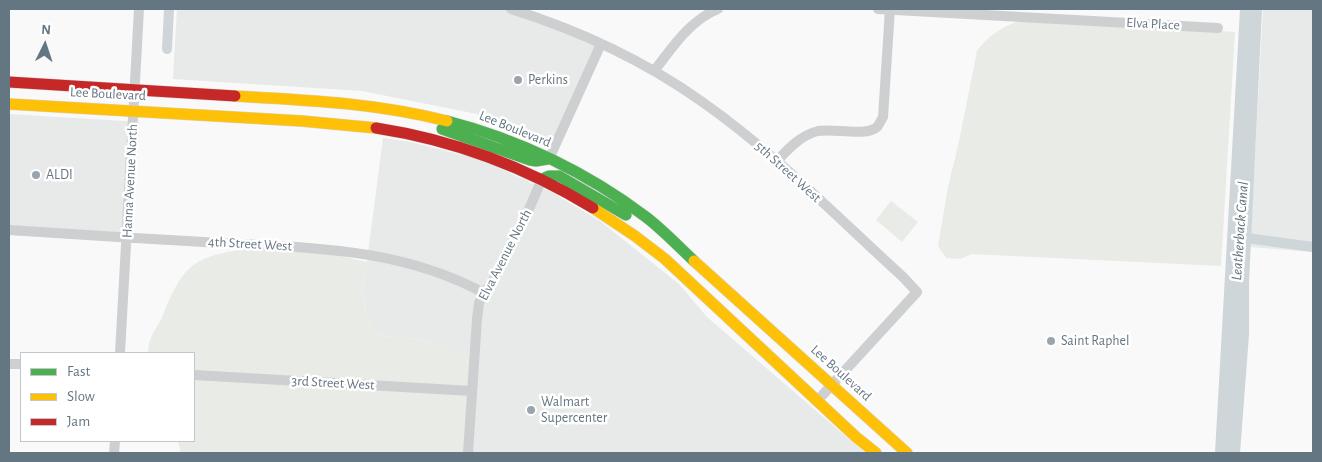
<!DOCTYPE html>
<html>
<head>
<meta charset="utf-8">
<style>
	body { margin:0 }
	#map { position:relative; width:1322px; height:462px; overflow:hidden; background:#f9f9f9; font-family:"Alegreya Sans",sans-serif }
	canvas { display:block }
	.frame { position:absolute; inset:0; border:10px solid #657683; pointer-events:none }
	.legend { position:absolute; left:20px; top:352px; width:175px; height:90px; box-sizing:border-box; background:#fff; border:1px solid #c1c8cd; margin:0; padding:6px 9px; list-style:none; font-size:15px; color:#657683 }
	.legend li { display:flex; align-items:center; gap:10px; height:25px }
	.legend b { width:25px; border:1px solid #c1c8cd }
	.north { position:absolute; left:20px; top:20px; width:50px; height:50px; -webkit-text-stroke:4px #fff; paint-order:stroke; rotate:4deg; font-size:14px; font-weight:700; line-height:20px; text-align:center; color:#657683 }
	.north::after { content:''; display:block; margin:auto; width:18px; height:22px; background:#657683; clip-path:polygon(50% 0,100% 100%,50% 72%,0 100%) }
</style>
</head>
<body>
<div id="map">
<canvas width="1322" height="462"></canvas>
<div class="frame"></div>
<ul class="legend">
<li><b style="height:6px;background:#4caf50"></b>Fast</li>
<li><b style="height:6px;background:#ffc107"></b>Slow</li>
<li><b style="height:6px;background:#c62828"></b>Jam</li>
</ul>
<div class="north">N</div>
</div>
<script>
const context = document.querySelector('canvas').getContext('2d');
context.lineJoin = 'round';
function fill(path, color) {
  context.fillStyle = color;
  context.fill(path, 'evenodd');
}
function stroke(path, color, width, dash) {
  context.strokeStyle = color;
  context.lineWidth = width;
  context.lineCap = dash ? 'butt' : 'round';
  context.setLineDash(dash || []);
  context.stroke(path);
}
function write(font, color, halo, rows, align = 'center') {
  context.font = font + ' "Alegreya Sans",sans-serif';
  context.lineWidth = 5;
  context.setLineDash([]);
  context.textBaseline = 'middle';
  context.strokeStyle = halo;
  context.fillStyle = color;
  for (const [text, x, y, turn = 0] of rows) {
    context.save();
    context.translate(x, y);
    context.rotate((+turn || 0) * Math.PI / 180);
    context.textAlign = isNaN(turn) ? turn : align;
    if (halo) context.strokeText(text, 0, 0);
    context.fillText(text, 0, 0);
    context.restore();
  }
}
fill(new Path2D(`
	M177 9H511L602 49 552 145 477 114 362 91 173 79Z
	M1263 9H1313V252L1250 247Z
	M9 114 140 122 131 242 9 235Z
	M383 138 411 142 482 160 553 193 600 221 679 284 707 317 865 453H467L447 349 428 340 383 336 374 328 366 315 364 293 363 291Z`), '#e8e9e9');
fill(new Path2D(`
	M1025 19H1043L1235 32 1221 266 972 254 960 259 946 258 938 246 948 187 958 146 977 51C989 34 1005 25 1025 19Z
	M891 201 918 222 902 242 876 220Z
	M244 249 328 253 367 262 363 291 364 293 366 315 374 328 383 336 428 340 447 349 473 353 467 453H181L178 441H194V353H148C148 339 155 330 162 318 164 313 165 308 168 303 187 260 200 257 244 249Z`), '#e8ebe6');
fill(new Path2D(`
	M1240 9H1262L1249 283V335L1240 453H1215Z`), '#ced6d9');
stroke(new Path2D(`
	M167 49 169 9
	M1239 237 1313 247`), '#ced6d9', 10);
const fast = new Path2D(`
	M447 121C518 139 588 173 646 217 663 230 678 246 694 261
	M442 129 530 160 536 161 548 159
	M542 179 549 176H559L626 215`);
const slow = new Path2D(`
	M235 96C307 100 377 103 447 121
	M9 104 302 121 376 128
	M593 208 635 236 665 259 856 437 876 453
	M694 261 907 453`);
const jam = new Path2D(`
	M9 82 235 96
	M376 128C454 140 526 167 593 208`);
stroke(fast, '#d5d6d7', 12);
stroke(slow, '#d5d6d7', 12);
stroke(jam, '#d5d6d7', 12);
stroke(new Path2D(`
	M511 9C578 30 643 60 701 101 774 152 837 217 903 277L917 292 817 401
	M878 9 1218 28
	M654 71C673 47 689 21 718 9
	M549 159 601 44
	M777 161C788 149 801 135 818 131 833 128 866 137 877 127 879 125 881 120 883 117L890 9
	M9 230C80 235 150 239 221 243 314 248 400 248 484 293
	M120 353 139 9
	M9 364H21
	M194 375 472 391
	M114 453 115 441
	M468 453 477 319 479 303 484 293 492 282 529 209 542 179`), '#cecfd0', 10);
stroke(fast, '#4caf50', 11);
stroke(slow, '#ffc107', 11);
stroke(jam, '#c62828', 11);
for (const [x, y, r, color] of [
	[518,80,5,"#99a4ac"],
	[36,175,5,"#99a4ac"],
	[1051,341,5,"#99a4ac"],
	[531,410,5,"#99a4ac"]
]) {
  const dot = new Path2D();
  dot.arc(x, y, r, 0, 2 * Math.PI);
  context.fillStyle = color;
  context.fill(dot);
  stroke(dot, '#fff', 2);
}
write('14px', '#657683', '#fff', [
	["Elva Place",1153,24,3],
	["Lee Boulevard",108,94,3],
	["Lee Boulevard",515,129,22],
	["5th Street West",788,172,42],
	["Hanna Avenue North",130,181,-87],
	["4th Street West",250,244,3],
	["Elva Avenue North",505,255,-63],
	["Lee Boulevard",841,373,42],
	["3rd Street West",333,383,3]
]);
write('14px', '#657683', '#fff', [
	["Perkins",528,80],
	["ALDI",46,175],
	["Saint Raphel",1061,341],
	["Walmart",541,402],
	["Supercenter",541,418]
], 'left');
write('italic 15px', '#60757c', '#fff', [
	["Leatherback Canal",1240,231,-86]
]);
</script>
</body>
</html>
